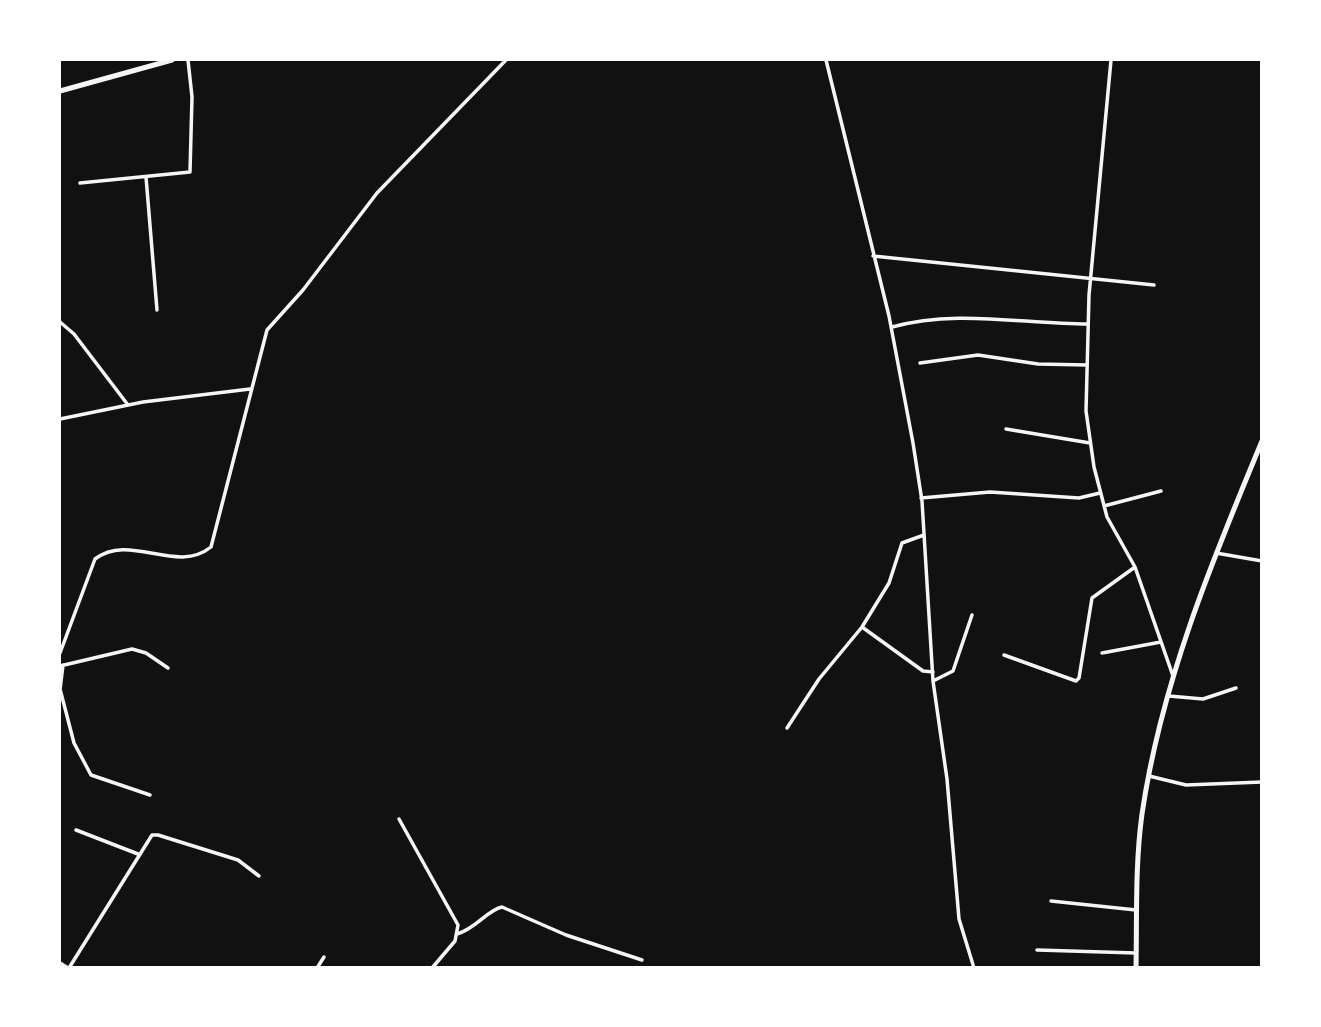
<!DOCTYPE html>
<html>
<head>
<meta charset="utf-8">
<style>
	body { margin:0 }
	#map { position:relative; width:1321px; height:1027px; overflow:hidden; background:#111; font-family:Commissioner,sans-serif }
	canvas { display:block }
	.frame { position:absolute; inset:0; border:61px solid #fff; pointer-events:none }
</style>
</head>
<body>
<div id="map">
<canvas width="1321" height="1027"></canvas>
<div class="frame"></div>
</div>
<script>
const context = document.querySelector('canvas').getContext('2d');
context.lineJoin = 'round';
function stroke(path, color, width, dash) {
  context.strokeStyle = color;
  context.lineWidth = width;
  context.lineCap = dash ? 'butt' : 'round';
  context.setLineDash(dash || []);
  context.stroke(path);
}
stroke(new Path2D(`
	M826 60 889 316 913 443 922 501 933 681 947 779 959 919 974 968
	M1111 60 1089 295 1086 411 1094 467 1107 517 1135 567 1173 676
	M146 177 157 310
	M80 183 190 172 192 97 188 60
	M873 256 1154 285
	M60 322 74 334 128 405
	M892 327C956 309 1022 324 1088 324
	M920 363 978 355 1038 364 1087 365
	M60 419 143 402 250 389
	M1006 429 1090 443
	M921 498 990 492 1079 498 1100 493
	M1104 506 1161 491
	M1216 553 1262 561
	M862 627 923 671 933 672
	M60 653 95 559C130 532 176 575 211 547L267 330 303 290 377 193 506 60
	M1102 653 1161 642
	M1004 655 1076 681 1079 678 1092 598 1135 567
	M60 666 132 649 146 653 168 668
	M933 681 953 671 972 615
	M60 689 74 743 91 775 150 795
	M60 690 63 665
	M1169 696 1203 699 1236 688
	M787 728 819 679 862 627 889 583 902 543 924 535
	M1149 776 1186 785 1262 782
	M399 819 458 925 455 941 432 968
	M76 830 138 854
	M1051 901 1136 910
	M457 934C476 929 487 910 502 907L566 935 642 960
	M1037 950 1136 953
	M60 963 68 968
	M69 968 152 835H158L238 860 259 876
	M317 968 324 957`), '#f5f5f5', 3.5);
stroke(new Path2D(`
	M1136 968C1137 916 1135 865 1142 814 1161 684 1212 561 1262 441`), '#f5f5f5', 5);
stroke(new Path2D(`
	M60 91 172 60`), '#f5f5f5', 5);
</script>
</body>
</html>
